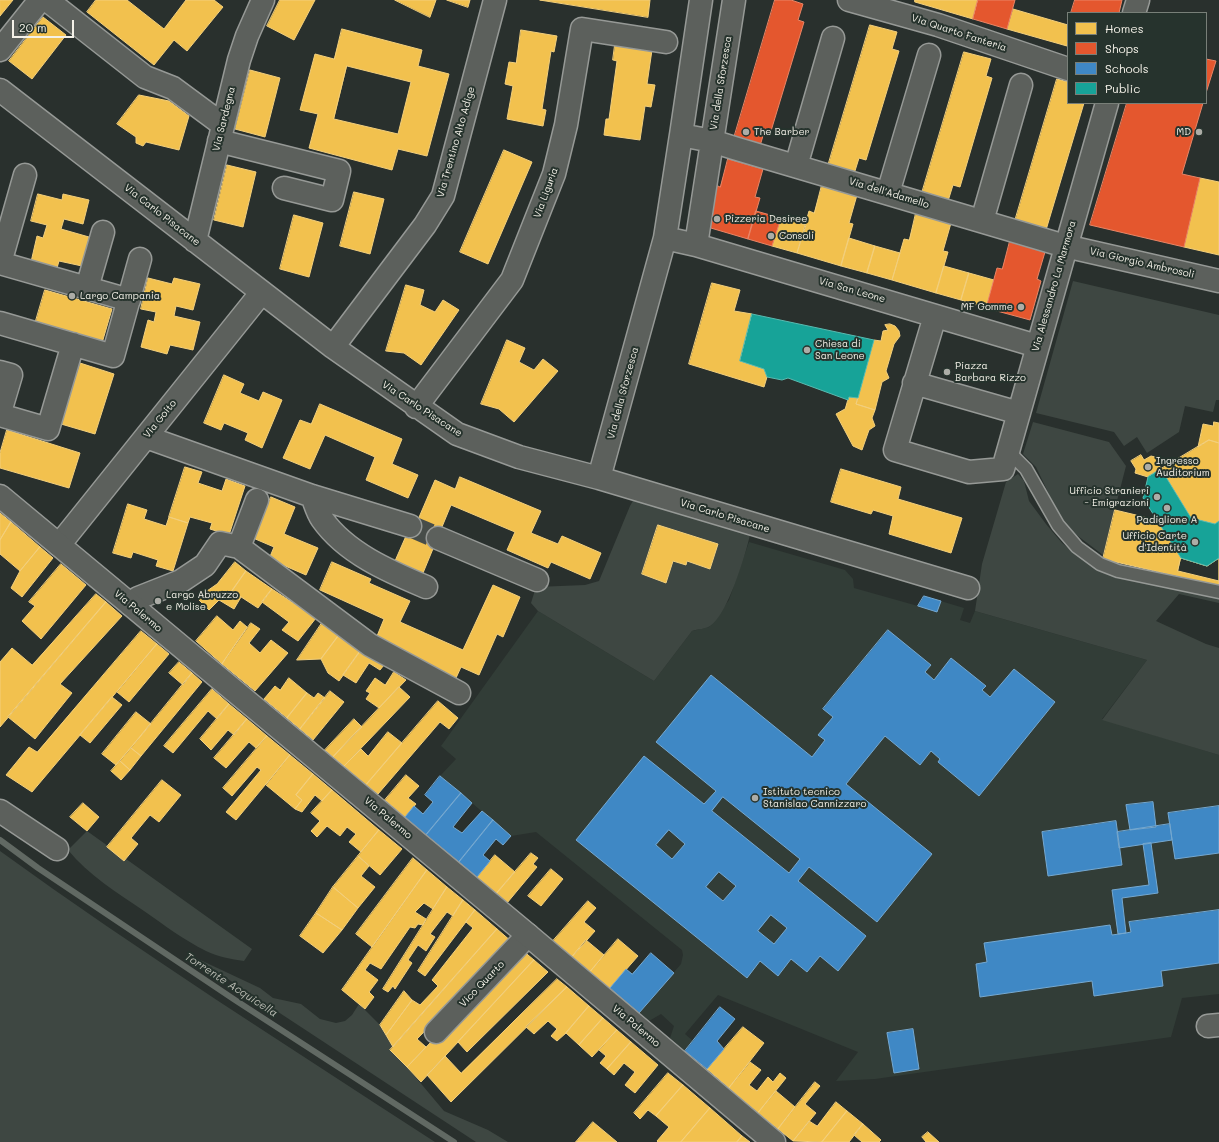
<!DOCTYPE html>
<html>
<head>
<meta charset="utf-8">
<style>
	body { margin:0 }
	#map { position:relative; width:1219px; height:1142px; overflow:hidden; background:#29302d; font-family:Mali,sans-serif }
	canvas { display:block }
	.legend { position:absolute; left:1067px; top:12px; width:140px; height:92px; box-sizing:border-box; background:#26332d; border:1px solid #787f78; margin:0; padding:5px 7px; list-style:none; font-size:12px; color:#f4f1e8 }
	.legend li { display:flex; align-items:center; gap:8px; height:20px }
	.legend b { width:20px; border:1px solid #787f78 }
	.scale { position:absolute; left:12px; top:20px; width:62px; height:18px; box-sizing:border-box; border:2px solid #f4f1e8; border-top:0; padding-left:5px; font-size:12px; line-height:14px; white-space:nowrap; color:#f4f1e8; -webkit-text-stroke:3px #26332d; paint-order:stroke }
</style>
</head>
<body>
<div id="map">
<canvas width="1219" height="1142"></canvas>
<ul class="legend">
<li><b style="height:11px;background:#f2c14e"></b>Homes</li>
<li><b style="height:11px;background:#e4572e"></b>Shops</li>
<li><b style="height:11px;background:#3f88c5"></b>Schools</li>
<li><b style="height:11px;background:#17a398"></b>Public</li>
</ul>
<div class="scale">20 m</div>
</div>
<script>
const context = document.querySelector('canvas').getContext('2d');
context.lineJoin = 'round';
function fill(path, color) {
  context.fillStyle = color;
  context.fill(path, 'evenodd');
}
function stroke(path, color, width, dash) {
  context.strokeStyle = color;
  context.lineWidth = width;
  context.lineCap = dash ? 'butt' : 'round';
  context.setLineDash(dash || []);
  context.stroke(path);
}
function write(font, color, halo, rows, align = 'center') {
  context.font = font + ' Mali,sans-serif';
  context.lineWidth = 4;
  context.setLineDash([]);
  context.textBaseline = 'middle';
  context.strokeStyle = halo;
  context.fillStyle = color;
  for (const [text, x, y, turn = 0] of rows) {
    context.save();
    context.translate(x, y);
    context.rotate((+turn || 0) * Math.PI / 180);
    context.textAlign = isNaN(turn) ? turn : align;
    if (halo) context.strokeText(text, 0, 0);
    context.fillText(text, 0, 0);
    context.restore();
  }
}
fill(new Path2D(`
	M749 542 845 570 853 579 854 588 918 606 924 596 964 608 960 620 970 623 975 611 1147 660 1102 719 1219 755V994L1182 998 1171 1037 875 1079 836 1081 858 1052 718 995 685 1034 693 1041 685 1051 670 1038 674 1026 661 1014 649 1021 639 1013 681 964 683 955 682 950 536 832 511 836 440 776 456 759 441 746 538 611 654 681 692 631 709 627 729 600Z`), '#323d37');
fill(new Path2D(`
	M1073 281 1219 315V400H1216L1213 412 1185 406 1179 432 1147 453 1137 437 1124 446 1114 432 1036 413Z
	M1033 422 1109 442 1126 466 1103 555 1070 530 1058 513 1036 467 1023 454Z
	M1018 474 1024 481 1029 501 1046 524 1062 543 1076 555 1092 565 1113 576 1219 598V603L1179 594 1156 621 1206 644 1219 648V755L1102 720 1147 660 975 611 982 564 1006 482Z
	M634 499 647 501 666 510 750 535C745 556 728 614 710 626 706 629 698 629 692 631L654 681 538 611 531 603 536 587 585 585 599 581 630 506Z
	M87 831 252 949 244 961C231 959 218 957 206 951 184 940 164 925 144 911 118 893 88 875 68 850Z
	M0 851C141 953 289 1047 435 1142H0Z
	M196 958 260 988 273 998 301 1004 320 1019 336 1023 345 1021 352 1015 359 1004 380 1025 393 1047 390 1050 407 1067 444 1111 488 1130 508 1142H476Z`), '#3e4742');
const homes = new Path2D(`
	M0 0H13L0 16Z
	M96 0H127L164 29 186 0H214L223 7 187 51 174 40 154 65 87 12Z
	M280 0H315L294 40 267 26Z
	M395 0H436L430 17Z
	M447 0H470L468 7Z
	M540 0H650L648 17Z
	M915 0H978L973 19 915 2Z
	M1013 9 1068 25V41L1067 46 1007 29Z
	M43 17 66 35 32 79 9 61Z
	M870 25 897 32 892 49 899 51 866 160 859 158 854 174 828 166Z
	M342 29 422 50 418 66 449 74 427 156 398 149 392 170 309 148 318 114 300 110 315 54 334 59ZM347 66 411 82 398 134 334 119Z
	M521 30 557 36 554 52 551 51 542 109 546 110 543 126 507 119 513 86 505 84 509 62 516 63Z
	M615 45 652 50 647 84 655 85 651 107 645 106 640 140 604 135 606 119H609L617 61 613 60Z
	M964 52 991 59 986 76 992 78 960 187 953 185 948 201 922 193Z
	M250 70 280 78 265 137 235 129Z
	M1057 79 1068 82V103H1084L1046 230 1015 221Z
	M139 95 169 101 189 116 179 150 146 142 143 146 136 143V137L117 124Z
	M504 150 532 162 488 264 460 252Z
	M227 165 256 172 243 227 214 220Z
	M1200 178 1219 182V255L1184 247Z
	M822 185 857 195 849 223 853 224 841 266 797 253 809 211 814 213Z
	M354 192 384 199 370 254 340 246Z
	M38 194 62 200 63 194 89 200 83 224 64 219 61 229 89 237 82 266 59 261 57 268 31 262 37 236 43 238 47 225 31 221Z
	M916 213 951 223 943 251 948 252 936 293 892 280 904 239 909 240Z
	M294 215 323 223 309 277 280 269Z
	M781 218 806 225 797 253 772 246Z
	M849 238 875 246 867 273 841 266Z
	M875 246 900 253 892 280 867 273Z
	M944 266 969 273 961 300 936 293Z
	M969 273 994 280 986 308 961 300Z
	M148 278 172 284 174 278 200 284 193 310 176 306 174 316 200 322 193 350 170 345 167 354 141 347 148 320 154 322 156 312 141 309Z
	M712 283 740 290 734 311 752 314 740 361 764 369 767 377 764 387 689 364Z
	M406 285 424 290 420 305 435 312 443 300 459 310 421 365 404 353 386 351Z
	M45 290 112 309 102 343 35 324Z
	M890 324 895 326 899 331 900 336 894 344 886 371 889 378 882 382 875 410 856 404 874 340 881 341 883 331 888 330 885 325Z
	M507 340 525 348 519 362 534 370 543 359 558 371 514 422 499 409 481 404Z
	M80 363 114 374 95 434 61 424Z
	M224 375 244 384 240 393 259 401 263 392 282 400 262 448 245 440 248 433 224 423 221 430 204 423Z
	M849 397 858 398 856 404 875 410 872 418 875 426 869 430 862 450 853 446 836 414 845 409Z
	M320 404 402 439 392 464 418 475 408 498 366 480 375 457 325 435 310 469 283 458 300 420 311 424Z
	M1214 422 1219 423V443L1209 440 1198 447 1203 424 1213 426Z
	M7 430 80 453 69 488 0 468V453Z
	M1209 440 1219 443V521L1215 524 1191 518 1161 469Z
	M1141 455 1144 460 1151 456 1155 457 1161 469 1148 477 1135 473 1136 469 1131 461Z
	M185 467 202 472 198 483 222 491 226 479 245 486 229 535 210 529 212 523 190 517 188 523 169 517Z
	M841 469 901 487 898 499 962 518 951 553 889 534 893 516 873 510 871 514 831 502Z
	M460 477 541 511 531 533 558 544 562 536 601 553 590 579 551 562 548 568 507 550 515 532 451 505 423 573 395 561 413 520 417 522 435 480 455 489Z
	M271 497 295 507 284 534 318 548 306 575 269 559 274 547 253 538Z
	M128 504 147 510 144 519 166 526 169 517 188 523 173 571 156 566 158 560 133 552 131 558 113 553Z
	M1115 510 1157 520 1181 558 1207 566 1219 558V586L1103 559Z
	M0 513 11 522 0 540Z
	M11 522 40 547 20 571 0 554V540Z
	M658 525 718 544 710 569 687 561 686 565 673 561 666 583 642 574Z
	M40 547 53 558 22 597 11 588 20 571Z
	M1181 558 1207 566 1219 558V581L1178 571Z
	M235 562 246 571 232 591 241 597 234 609 219 600 209 610 197 598 217 584Z
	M332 562 371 579 369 583 410 601 400 622 463 650 493 585 520 597 503 637 497 634 479 675 461 667 456 678 375 641 384 619 320 590Z
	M61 564 86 585 41 639 22 621 35 606 29 602Z
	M246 571 272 589 258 608 232 591Z
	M272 589 316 618 298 641 282 630 289 622 262 602Z
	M96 594 106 602 0 727V662L12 648 32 665Z
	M106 602 122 616 60 684 72 693 35 739 8 717Z
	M217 616 233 630 240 621 247 627 222 664 196 641Z
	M251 623 260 629 249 643 260 653 271 640 288 653 255 691 222 664Z
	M322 623 339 635 321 659 297 660Z
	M141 631 157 644 32 792 6 775 29 747 37 752Z
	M339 635 361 650 339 681 328 673 321 659Z
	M157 644 169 654 129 702 117 692Z
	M361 650 384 665 380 670 369 663 356 683 343 675Z
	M179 662 192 673 183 685 169 673Z
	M394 672 406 680 379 708 366 699 370 693 366 691 375 678 385 685Z
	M192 673 202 682 141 756 131 748Z
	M289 678 307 693 287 718 264 699 275 686 280 690Z
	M399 687 410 697 344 766 333 757Z
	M212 689 229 704 217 719 208 711 173 753 164 746Z
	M330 691 344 702 313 740 300 729Z
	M307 693 314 698 318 693 325 698 300 729 287 718Z
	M112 697 122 705 90 743 80 735Z
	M438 701 458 718 449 729 440 722 378 794 366 785Z
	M229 704 247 719 234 735 228 730 211 750 200 739Z
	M136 712 151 724 116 765 102 754Z
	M247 719 267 736 256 748 249 742 226 768 214 758Z
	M354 719 362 727 333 757 325 750Z
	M388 732 402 743 366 785 344 766 361 749 368 756Z
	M267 736 290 755 236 820 226 812 261 770 257 767 232 796 223 788Z
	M131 748 141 756 130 770 120 761Z
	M290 755 313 774 296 795 302 800 295 809 266 785Z
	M120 761 130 770 121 780 111 771Z
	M313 774 332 790 322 801 315 795 302 812 295 809 302 800 296 795Z
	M406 775 419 786 408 798 416 804 405 817 385 800Z
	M162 780 181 795 159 822 150 815 131 838 138 844 124 861 107 847Z
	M332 790 379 830 361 852 349 842 356 834 347 827 340 836 327 826 317 837 311 831 320 821 311 813Z
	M83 803 99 817 87 831 70 817Z
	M379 830 402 849 380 875 358 856Z
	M531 853 538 858 533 864 537 867 507 903 496 894Z
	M495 855 515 872 496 894 477 877Z
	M358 856 369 866 361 876 375 887 358 908 333 887Z
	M413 858 427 870 372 947 356 934Z
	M551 869 563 879 541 906 528 896Z
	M427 870 447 887 433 909 424 903 415 912 426 919 423 925 418 924 415 928 410 927 381 969 370 963 365 970 378 980 369 992 374 997 365 1009 342 990Z
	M333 887 358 908 342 930 316 913Z
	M447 887 463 900 453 916 447 912 430 934 435 937 426 951 418 945 408 960 412 963 395 989 393 986 388 992 383 989Z
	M463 900 475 910 425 976 418 971Z
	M588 901 596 908 584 922 595 931 572 957 553 941Z
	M475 910 497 929 393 1047 386 1035 412 1000 420 1005 438 986 432 980 473 928 466 922Z
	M316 913 342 930 323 953 300 936Z
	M497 929 512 942 417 1039 426 1047 407 1067 390 1050Z
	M618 939 638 956 610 988 590 972Z
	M586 940 604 955 590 972 572 957Z
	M522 950 534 960 421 1082 407 1067 432 1041 435 1044Z
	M534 960 548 972 467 1052 458 1042Z
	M557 979 567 987 451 1102 427 1075 445 1056 461 1073Z
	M567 987 589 1006 566 1033 557 1041 551 1036 557 1029 548 1021 534 1034 526 1027Z
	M404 991 412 1000 386 1035 380 1025Z
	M589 1006 603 1018 579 1045 566 1033Z
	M603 1018 617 1030 592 1057 579 1045Z
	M743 1027 764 1043 729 1088 707 1069Z
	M617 1030 631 1042 607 1069 600 1063 606 1056 599 1050Z
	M631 1042 658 1065 635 1093 625 1085 635 1072 624 1063 614 1075 607 1069Z
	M750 1062 761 1070 749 1085 757 1091 768 1077 773 1082 780 1073 786 1078 758 1113 729 1088Z
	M668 1073 683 1085 656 1116 648 1110 640 1119 634 1113Z
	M815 1082 820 1086 805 1104 816 1113 793 1141 778 1129Z
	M683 1085 710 1108 681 1142H658L657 1141 669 1127 656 1116Z
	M776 1091 795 1107 778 1129 758 1113Z
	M836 1102 847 1111 822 1142 793 1141 809 1121 817 1126Z
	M710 1108 742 1136 737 1142H681Z
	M847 1111 863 1124 849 1142H822Z
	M593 1122 617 1142H576Z
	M863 1124 881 1140 879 1142H862L854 1135Z
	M928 1132 939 1142H926L922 1137Z
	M742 1136 750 1142H737Z`);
fill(homes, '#f2c14e');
stroke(homes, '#f3cf7c', 1);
const shops = new Path2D(`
	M775 0H791L803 4 798 20 804 22 771 131 765 129 760 146 734 138Z
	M978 0H1015L1007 29 973 19Z
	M1075 0H1122L1119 13H1071Z
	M1206 59 1216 61 1206 93Z
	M1127 103H1203L1182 174 1200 178 1184 247 1090 225Z
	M728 159 763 169 755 197 760 198 748 239 704 226 716 185 720 187Z
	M756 211 781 218 772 246 748 239Z
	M1010 241 1045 252 1037 279 1041 281 1030 320 986 308 997 268 1002 269Z`);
fill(shops, '#e4572e');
stroke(shops, '#e98566', 1);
const schools = new Path2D(`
	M924 596 941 601 937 612 918 606Z
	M888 630 931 665 925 672 934 680 951 658 986 686 982 690 990 697 1014 669 1055 702 979 796 938 762 940 759 931 751 920 765 885 736 846 784 932 854 877 922 809 867 798 881 866 936 838 971 820 956 807 972 791 959 778 976 760 961 747 978 576 840 644 756 704 804 716 791 656 742 711 675 812 757 825 740 818 735 833 717 823 709ZM723 797 800 859 789 873 712 811ZM669 830 685 844 672 859 656 845ZM719 872 736 886 723 901 706 887ZM771 915 787 928 774 944 758 931Z
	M440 776 461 793 426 835 405 817 414 806 423 814 433 802 425 795Z
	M461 793 472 803 453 827 462 833 482 811 493 820 459 862 426 835Z
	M1153 802 1156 827 1130 830 1126 805Z
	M1219 806V853L1175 859 1168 813Z
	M493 820 511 836 503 845 496 839 483 855 490 861 477 877 459 862Z
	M1116 821 1122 865 1048 876 1042 832Z
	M1170 824 1172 840 1119 848 1117 832Z
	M1151 843 1158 893 1122 898 1126 933 1118 934 1112 890 1149 885 1143 844Z
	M1219 910V963L1161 971 1163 986 1094 996 1092 981 980 997 976 964 987 962 984 943 1110 925 1112 935 1126 933 1131 932 1129 922Z
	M651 953 674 973 639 1013 610 988 626 969 632 974Z
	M720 1007 735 1019 717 1041 724 1049 707 1069 685 1051Z
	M913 1029 919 1069 894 1073 887 1033Z`);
fill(schools, '#3f88c5');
stroke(schools, '#75a8d0', 1);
const public = new Path2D(`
	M752 314 874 340 858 398 849 397 848 400 788 378 782 380 767 377 764 369 740 361Z
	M1161 469 1191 518 1215 524 1219 521V558L1207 566 1181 558 1143 498 1148 477Z`);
fill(public, '#17a398');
stroke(public, '#59bab0', 1);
stroke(new Path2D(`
	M0 840 38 868 235 1000 454 1142`), '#616963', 6);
stroke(new Path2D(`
	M410 526 438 538`), '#474d49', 22, [22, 11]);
const lane = new Path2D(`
	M1008 451 1026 469 1058 525 1077 547 1100 564 1118 571 1219 592`);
const street = new Path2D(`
	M47 0 145 77 173 88 223 125
	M701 0 681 135 712 141 734 148 1065 246 1219 281
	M849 0 938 25 1068 69
	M1134 13 1138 0
	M0 50 40 0
	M0 90 333 347 457 434 519 457 599 478 968 588
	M219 141 339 171 332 200 284 188
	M796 166 833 38
	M888 193 929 55
	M982 221 1021 85
	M665 238 696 245 1037 346
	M195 241 239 60 247 36 263 0
	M696 245 734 0
	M0 263 129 300
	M0 263 25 175
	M87 288 103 232
	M935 316 895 450 969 472 1003 469 1107 103
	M0 323 113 356 140 259
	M333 347 425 225 443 196 495 0
	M0 372 11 375 0 412
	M914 383 1019 413
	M416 407 512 280 554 174 566 125 582 29 666 42
	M0 415 48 429 73 344
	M146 437 312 496 410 526
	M599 478 665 238 681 135
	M312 496C315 503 317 512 322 519 346 553 388 571 426 587
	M438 538 537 580
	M59 545 262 292
	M239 547 257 500
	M130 604 138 598 181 581 205 565 220 543 239 547 370 645 459 693
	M0 811 57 849
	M1208 1026 1219 1025
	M436 1032 528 935`);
const secondary = new Path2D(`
	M0 496 528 935 774 1142`);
stroke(lane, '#969996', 15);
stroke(street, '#969996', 25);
stroke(secondary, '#969996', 25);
stroke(lane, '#5c605c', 12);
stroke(street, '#5c605c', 22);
stroke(secondary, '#5c605c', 22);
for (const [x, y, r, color] of [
	[746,132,4,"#adada7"],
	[1199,132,4,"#adada7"],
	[717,219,4,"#adada7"],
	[771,236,4,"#adada7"],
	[72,296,4,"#adada7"],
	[1021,307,4,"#adada7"],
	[807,350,4,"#adada7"],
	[947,372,4,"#adada7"],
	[1148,467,4,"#adada7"],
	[1157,497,4,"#adada7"],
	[1167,508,4,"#adada7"],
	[1195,542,4,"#adada7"],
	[158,601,4,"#adada7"],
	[755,798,4,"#adada7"]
]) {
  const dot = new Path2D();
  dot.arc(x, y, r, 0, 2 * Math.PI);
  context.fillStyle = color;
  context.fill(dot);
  stroke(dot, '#26332d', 1.5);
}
write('10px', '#f4f1e8', '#26332d', [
	["Via Quarto Fanteria",959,33,18],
	["Via della Sforzesca",721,83,-81],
	["Via Sardegna",224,119,-76],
	["Via Trentino Alto Adige",456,142,-74],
	["Via Liguria",546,193,-70],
	["Via dell'Adamello",889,193,17],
	["Via Carlo Pisacane",162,215,38],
	["Via Giorgio Ambrosoli",1142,263,13],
	["Via Alessandro La Marmora",1054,286,-74],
	["Via San Leone",852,290,16],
	["Via della Sforzesca",623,393,-75],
	["Via Carlo Pisacane",422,409,33],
	["Via Goito",160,419,-51],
	["Via Carlo Pisacane",725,516,17],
	["Via Palermo",138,611,40],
	["Via Palermo",388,818,40],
	["Vico Quarto",482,984,-46],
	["Via Palermo",636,1026,40]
]);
write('10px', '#f4f1e8', '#26332d', [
	["The Barber",754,132],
	["MD",1191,132,"right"],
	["Pizzeria Desiree",725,219],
	["Consoli",779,236],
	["Largo Campania",80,296],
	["MF Gomme",1013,307,"right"],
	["Chiesa di",815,344],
	["San Leone",815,356],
	["Piazza",955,366],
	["Barbara Rizzo",955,378],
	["Ingresso",1156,461],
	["Auditorium",1156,473],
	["Ufficio Stranieri",1149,491,"right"],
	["- Emigrazioni",1149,503,"right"],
	["Padiglione A",1167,520,"center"],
	["Ufficio Carte",1187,536,"right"],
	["d'Identità",1187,548,"right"],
	["Largo Abruzzo",166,595],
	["e Molise",166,607],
	["Istituto tecnico",763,792],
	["Stanislao Cannizzaro",763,804]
], 'left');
write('italic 11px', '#bcbdb5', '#26332d', [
	["Torrente Acquicella",231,985,33]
]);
</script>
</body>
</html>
